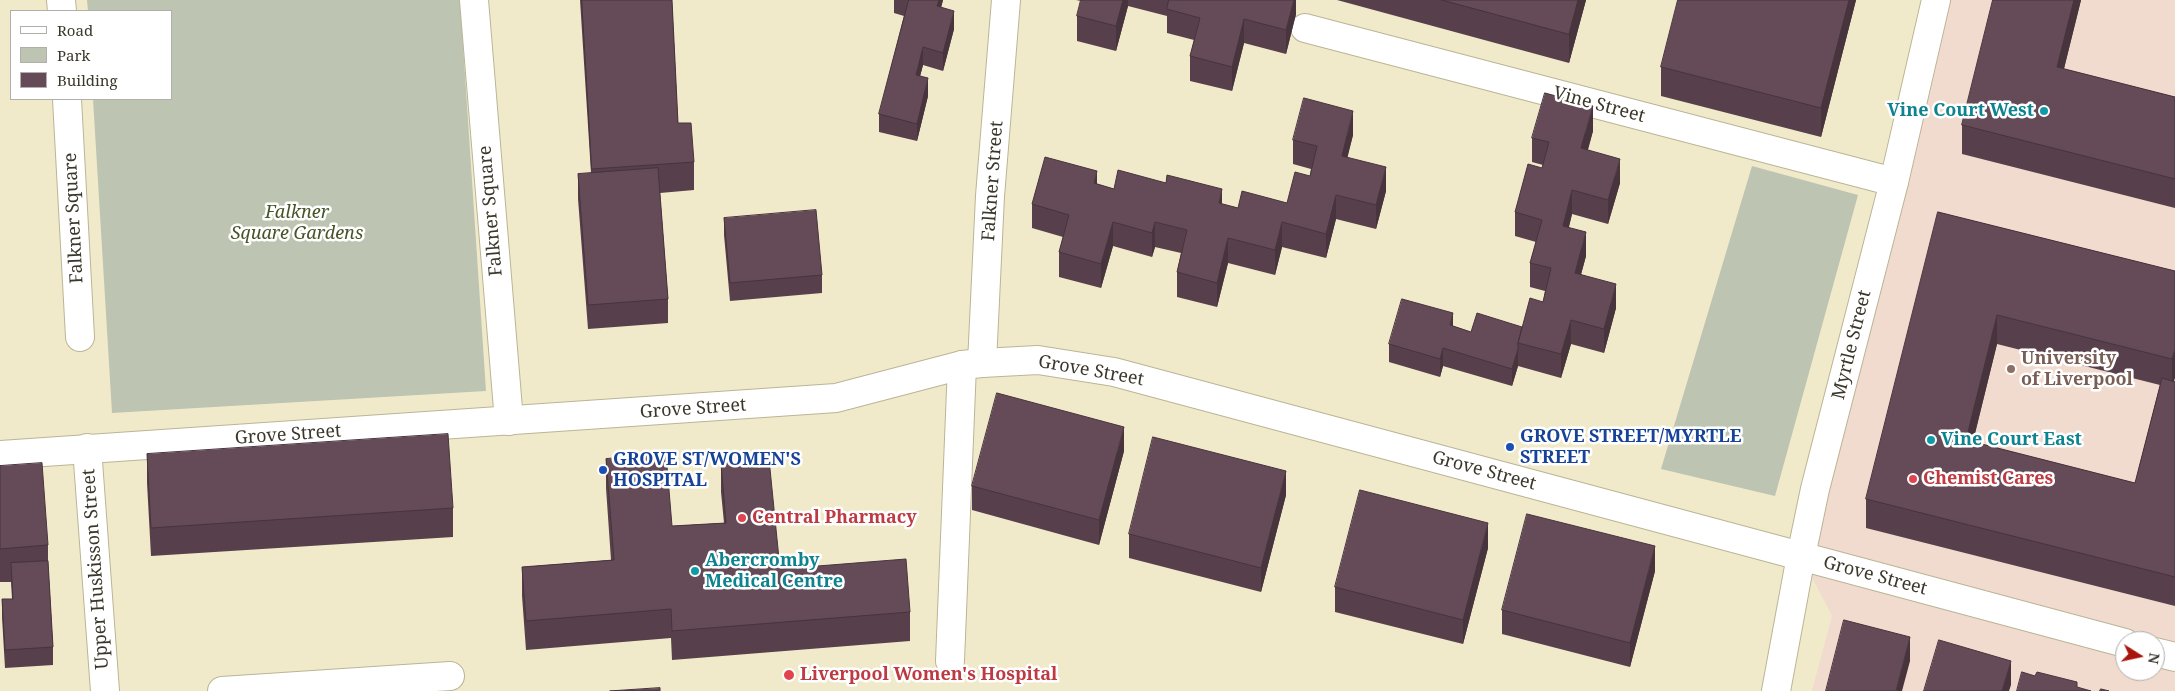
<!DOCTYPE html>
<html>
<head>
<meta charset="utf-8">
<style>
	body { margin:0 }
	#map { position:relative; width:2175px; height:691px; overflow:hidden; background:#f0eaca; font-family:"Noto Serif",serif }
	canvas { display:block }
	.legend { position:absolute; left:10px; top:10px; width:162px; height:90px; box-sizing:border-box; background:#fff; border:1px solid #b0afaa; margin:0; padding:6px 9px; list-style:none; font-size:15px; color:#3a372b }
	.legend li { display:flex; align-items:center; gap:10px; height:25px }
	.legend b { width:25px; border:1px solid #b0afaa }
	.north { position:absolute; left:2115px; top:631px; width:50px; height:50px; box-sizing:border-box; background:#fff; border:1px solid #b0afaa; border-radius:50%; rotate:100deg; font-size:14px; font-weight:700; line-height:20px; text-align:center; color:#3a372b }
	.north::after { content:''; display:block; margin:auto; width:18px; height:22px; background:#a8150c; clip-path:polygon(50% 0,100% 100%,50% 72%,0 100%) }
</style>
</head>
<body>
<div id="map">
<canvas width="2175" height="691"></canvas>
<ul class="legend">
<li><b style="height:6px;background:#fff"></b>Road</li>
<li><b style="height:14px;background:#bdc5b2"></b>Park</li>
<li><b style="height:14px;background:#654a57"></b>Building</li>
</ul>
<div class="north">N</div>
</div>
<script>
const context = document.querySelector('canvas').getContext('2d');
context.lineJoin = 'round';
function fill(path, color) {
  context.fillStyle = color;
  context.fill(path, 'evenodd');
}
function stroke(path, color, width, dash) {
  context.strokeStyle = color;
  context.lineWidth = width;
  context.lineCap = dash ? 'butt' : 'round';
  context.setLineDash(dash || []);
  context.stroke(path);
}
function write(font, color, halo, rows, align = 'center') {
  context.font = font + ' "Noto Serif",serif';
  context.lineWidth = 5;
  context.setLineDash([]);
  context.textBaseline = 'middle';
  context.strokeStyle = halo;
  context.fillStyle = color;
  for (const [text, x, y, turn = 0] of rows) {
    context.save();
    context.translate(x, y);
    context.rotate((+turn || 0) * Math.PI / 180);
    context.textAlign = isNaN(turn) ? turn : align;
    if (halo) context.strokeText(text, 0, 0);
    context.fillText(text, 0, 0);
    context.restore();
  }
}
fill(new Path2D(`
	M1936 0H2175V691H1812L1832 616 1801 556ZM2125 641H2155V671H2125Z`), '#f1dace');
fill(new Path2D(`
	M87 0H460L486 391 112 413 93 99H171V11H88Z
	M1752 166 1858 195 1775 496 1661 469Z`), '#bdc5b2');
const minor = new Path2D(`
	M61 0 62 11
	M474 0 509 421
	M1305 28 1894 182
	M67 99 80 337
	M982 363 990 196 1006 0
	M87 448 105 691
	M950 661 962 365
	M222 691 450 676
	M1776 691 1801 556`);
const tertiary = new Path2D(`
	M1801 556 1815 489 1894 182 1936 0`);
const primary = new Path2D(`
	M0 455 836 398 962 365 982 363 1038 360 1114 372 2125 643
	M2155 652 2175 657`);
stroke(minor, '#bab596', 30);
stroke(tertiary, '#bab596', 30);
stroke(primary, '#bab596', 30);
stroke(minor, '#fff', 28);
stroke(tertiary, '#fff', 28);
stroke(primary, '#fff', 28);
fill(new Path2D(`
	M580 0H672L678 123 694 162V190L660 193 668 299V323L588 329 578 199V174L591 173Z
	M894 0H943L941 7 954 29 943 71 923 65 920 76 928 96 917 141 879 132V114L904 16 894 13Z
	M1076 0H1296V14L1286 54 1244 43 1232 91 1190 81V56L1194 40 1167 33V16L1128 6 1116 51 1077 41V16L1081 1Z
	M1337 0H1586L1569 63Z
	M1678 0H1856L1821 137 1661 96V67Z
	M1993 0H2081L2064 69 2175 97V208L1962 154V125Z
	M1593 131 1588 150 1620 183 1608 224 1572 214 1569 227 1586 256 1581 274 1616 308 1604 353 1571 344 1561 378 1518 366 1512 386 1443 366 1440 377 1389 362V344L1453 326 1471 332 1522 327 1543 302 1545 291 1530 287V263L1536 242 1515 236V212L1542 168 1543 165 1532 162V138Z
	M1353 135 1347 157 1386 191 1376 229 1336 219 1326 258 1282 247 1275 275 1228 263 1217 307 1177 297V272L1181 253 1155 247 1152 257 1113 246 1101 288 1059 277V252L1063 237 1032 228V204L1097 184 1114 189 1222 204 1238 208 1287 203 1310 176 1311 169 1293 164V140Z
	M1938 212 2175 271 2174 381 2175 382V606L1866 528V499ZM1997 344 2160 385 2135 483 1973 442Z
	M724 218 822 275V293L730 301 724 235Z
	M1124 451 1099 545 972 510V486Z
	M147 454 453 508V537L151 556 147 483Z
	M606 459 672 526 724 523 721 492V463L780 569 910 612V641L672 660 671 638 526 650 522 596V567L611 560 606 488Z
	M0 466 48 545V561L53 647V665L5 668 2 617V599H12L11 582H0Z
	M1286 495 1261 592 1129 558V534Z
	M1488 548 1463 644 1335 612V587Z
	M1655 571 1630 667 1502 634V610Z`), '#57404b');
fill(new Path2D(`
	M939 0H943L937 24V6Z
	M1123 0H1128V6L1116 51V26Z
	M1294 0H1296V14L1286 54V30Z
	M1578 0H1586L1569 63V34Z
	M1849 0H1856L1821 137V108Z
	M2074 0H2081L2057 96V67Z
	M954 11V29L943 71V53Z
	M1244 19V43L1232 91V67Z
	M923 47V65L916 92V75Z
	M928 78V96L917 141V124Z
	M1593 106V131L1581 172V148Z
	M1353 111V135L1342 180V156Z
	M1620 159V183L1608 224V200Z
	M1386 167V191L1376 229V205Z
	M1097 171V195L1094 183Z
	M1222 189V214L1219 203Z
	M1572 190V214L1563 250V226Z
	M1336 195V219L1326 258V234Z
	M1113 222V246L1101 288V264Z
	M1155 222V247L1152 257V233Z
	M1282 222V247L1275 275V250Z
	M1586 232V256L1575 297V273Z
	M1228 238V263L1217 307V283Z
	M1616 284V308L1604 353V329Z
	M1453 313V331L1450 325Z
	M1997 315V344L1966 469V440Z
	M1571 320V344L1561 378V354Z
	M1443 348V366L1440 377V359Z
	M1518 349V366L1512 386V369Z
	M2175 349V378L2172 388V359Z
	M1124 427V451L1099 545V520Z
	M1286 471V495L1261 592V568Z
	M1488 523V548L1463 644V620Z
	M1655 546V571L1630 667V643Z
	M1910 637V661L1902 691H1896Z
	M2011 661V685L2009 691H2002Z`), '#47343d');
const building = new Path2D(`
	M582 0H672L678 123H691L694 162 592 169Z
	M909 0H939L937 6 954 11 943 53 923 47 916 75 928 78 917 124 879 114Z
	M1081 0H1123L1116 26 1077 16Z
	M1169 0H1294L1286 30 1244 19 1232 67 1190 56 1200 18 1167 9Z
	M1442 0H1578L1569 34Z
	M1678 0H1849L1821 108 1661 67Z
	M1993 0H2074L2057 67 2175 97V179L1962 125Z
	M1545 93 1593 106 1581 148 1620 159 1608 200 1572 190 1563 226 1586 232 1575 273 1616 284 1604 329 1571 320 1561 354 1518 343 1530 298 1543 302 1551 268 1530 263 1542 220 1515 212 1528 164 1542 168 1549 142 1532 138Z
	M1304 98 1353 111 1342 156 1386 167 1376 205 1336 195 1326 234 1282 222 1275 250 1228 238 1217 283 1177 272 1187 230 1155 222 1152 233 1113 222 1101 264 1059 252 1069 215 1032 204 1045 157 1097 171 1094 183 1114 189 1118 170 1166 183 1167 175 1222 189 1219 203 1238 208 1242 191 1287 203 1295 172 1310 176 1317 146 1293 140Z
	M658 168 668 299 588 305 578 174Z
	M816 210 822 275 730 283 724 218Z
	M1938 212 2175 271V349L2172 359 1997 315 1966 440 2135 483 2162 378 2175 382V577L1866 499Z
	M1402 299 1453 313 1450 325 1471 332 1477 313 1522 327 1518 343V349L1512 369 1443 348 1440 359 1389 344Z
	M997 393 1124 427 1099 520 972 486Z
	M448 434 453 508 151 528 147 454Z
	M1153 437 1286 471 1261 568 1129 534Z
	M666 454 672 526 726 523 721 463 769 459 780 569 906 559 910 612 672 631 671 609 526 621 522 567 614 560 606 459Z
	M42 463 48 545 0 549V466Z
	M1360 490 1488 523 1463 620 1335 587Z
	M1527 514 1655 546 1630 643 1502 610Z
	M48 561 53 647 5 650 2 599H13L11 563Z
	M1844 620 1910 637 1896 691H1826Z
	M1939 640 2011 661 2002 691H1924Z
	M2022 672 2035 676 2037 672 2077 682V687L2091 691H2017Z
	M660 688V691H610Z
	M2101 689 2109 691H2100Z`);
fill(building, '#654a57');
stroke(building, '#47343d', 1);
for (const [x, y, r, color] of [
	[2044,111,5,"#0f9aa8"],
	[2011,369,5,"#8d6e63"],
	[1931,440,5,"#0f9aa8"],
	[1510,447,5,"#1a4fb4"],
	[603,470,5,"#1a4fb4"],
	[1913,479,5,"#e0444e"],
	[742,518,5,"#e0444e"],
	[695,571,5,"#0f9aa8"],
	[789,675,6,"#e0444e"]
]) {
  const dot = new Path2D();
  dot.arc(x, y, r, 0, 2 * Math.PI);
  context.fillStyle = color;
  context.fill(dot);
  stroke(dot, '#fff', 2);
}
write('18px', '#3a372b', '#fff', [
	["Vine Street",1599,105,15],
	["Falkner Street",993,181,-86],
	["Falkner Square",491,211,-95],
	["Falkner Square",74,218,-93],
	["Myrtle Street",1852,345,-76],
	["Grove Street",1091,371,10],
	["Grove Street",693,409,-4],
	["Grove Street",288,435,-4],
	["Grove Street",1484,471,15],
	["Upper Huskisson Street",96,569,-94],
	["Grove Street",1875,576,15]
]);
write('bold 18px', '#0d838f', '#fff', [
	["Vine Court West",2034,111,"right"],
	["Vine Court East",1941,440],
	["Abercromby",705,561],
	["Medical Centre",705,582]
], 'left');
write('italic 18px', '#455528', '#fff', [
	["Falkner",297,213],
	["Square Gardens",297,234]
]);
write('bold 18px', '#785e54', '#fff', [
	["University",2021,359],
	["of Liverpool",2021,380]
], 'left');
write('bold 18px', '#164399', '#fff', [
	["GROVE STREET/MYRTLE",1520,437],
	["STREET",1520,458],
	["GROVE ST/WOMEN'S",613,460],
	["HOSPITAL",613,481]
], 'left');
write('bold 18px', '#be3a42', '#fff', [
	["Chemist Cares",1923,479],
	["Central Pharmacy",752,518],
	["Liverpool Women's Hospital",800,675]
], 'left');
</script>
</body>
</html>
